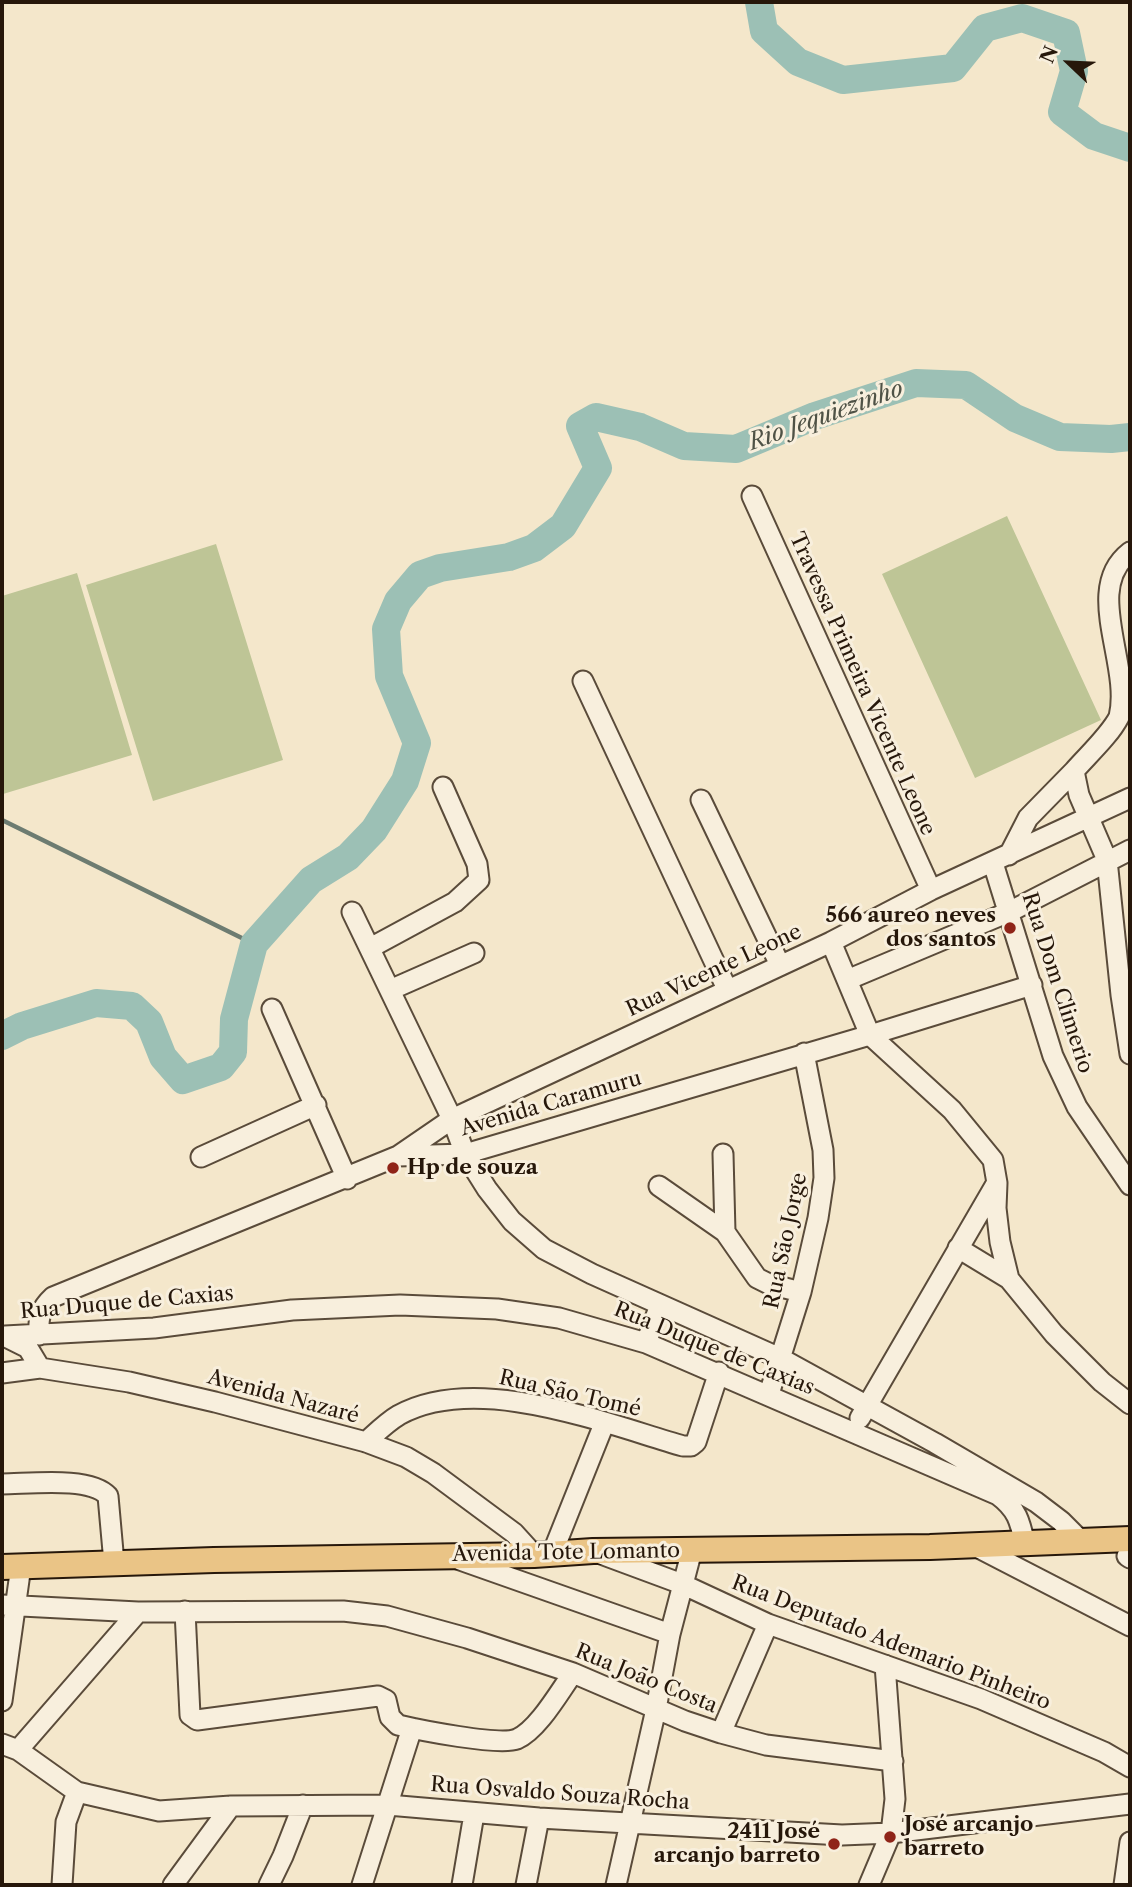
<!DOCTYPE html>
<html>
<head>
<meta charset="utf-8">
<style>
	body { margin:0 }
	#map { position:relative; width:1132px; height:1887px; overflow:hidden; background:#f4e7cb; font-family:"Libre Caslon Text",serif }
	canvas { display:block }
	.frame { position:absolute; inset:0; border:4px solid #26170a; pointer-events:none }
	.north { position:absolute; left:1034px; top:28px; width:70px; height:70px; -webkit-text-stroke:5px #f8efdd; paint-order:stroke; rotate:293deg; font-size:19px; font-weight:700; line-height:28px; text-align:center; color:#26170a }
	.north::after { content:''; display:block; margin:auto; width:24px; height:32px; background:#26170a; clip-path:polygon(50% 0,100% 100%,50% 72%,0 100%) }
</style>
</head>
<body>
<div id="map">
<canvas width="1132" height="1887"></canvas>
<div class="frame"></div>
<div class="north">N</div>
</div>
<script>
const context = document.querySelector('canvas').getContext('2d');
context.lineJoin = 'round';
function fill(path, color) {
  context.fillStyle = color;
  context.fill(path, 'evenodd');
}
function stroke(path, color, width, dash) {
  context.strokeStyle = color;
  context.lineWidth = width;
  context.lineCap = dash ? 'butt' : 'round';
  context.setLineDash(dash || []);
  context.stroke(path);
}
function write(font, color, halo, rows, align = 'center') {
  context.font = font + ' "Libre Caslon Text",serif';
  context.lineWidth = 6;
  context.setLineDash([]);
  context.textBaseline = 'middle';
  context.strokeStyle = halo;
  context.fillStyle = color;
  for (const [text, x, y, turn = 0] of rows) {
    context.save();
    context.translate(x, y);
    context.rotate((+turn || 0) * Math.PI / 180);
    context.textAlign = isNaN(turn) ? turn : align;
    if (halo) context.strokeText(text, 0, 0);
    context.fillText(text, 0, 0);
    context.restore();
  }
}
fill(new Path2D(`
	M1007 516 1101 720 975 778 882 574Z
	M216 544 283 760 153 801 86 585Z
	M77 573 132 755 3 794 2 596Z`), '#bec596');
stroke(new Path2D(`
	M2 820 254 944`), '#6d7c71', 4.5);
stroke(new Path2D(`
	M759 2 764 31 798 62 843 80 953 68 985 28 1022 18 1066 33 1074 71 1062 112 1094 136 1130 148
	M2 1036 22 1026 96 1003 132 1006 149 1022 163 1057 183 1080 221 1067 233 1052 234 1019 254 944 311 880 348 857 374 830 405 781 417 743 389 676 386 629 398 601 420 575 440 568 509 557 534 548 563 526 598 468 580 426 596 417 640 427 684 446 736 449 815 416 916 383 966 385 1015 418 1060 437 1111 439 1130 437`), '#9cc0b5', 28);
const minor = new Path2D(`
	M752 496 931 890
	M1130 552C1082 589 1132 664 1119 717 1110 735 1087 756 1074 771L1079 795 1107 860 1121 995 1130 1054
	M583 681 727 989
	M701 800 780 965
	M1009 855 1028 818 1074 771
	M993 863 1053 1056 1077 1107 1130 1185
	M352 912 452 1119 465 1154 487 1189 512 1221 544 1249 592 1274 782 1359 935 1443 1036 1502 1061 1521 1081 1541
	M831 942 870 1035 952 1110 993 1160 997 1183 996 1208 1000 1242 1009 1279 1054 1334 1102 1382 1130 1404
	M370 948 455 902 479 880 477 864 443 787
	M847 980 1009 912 1130 850
	M390 990 474 953
	M272 1009 347 1179
	M723 1154 725 1232
	M398 1156 452 1119 831 942 931 890 1130 798
	M201 1157 316 1105
	M659 1186 725 1232 757 1278 769 1284 801 1292
	M958 1248 1009 1279
	M39 1335C38 1318 40 1309 53 1297L398 1156 465 1154 870 1035 1032 985
	M5 1336 154 1328 292 1310 400 1305 497 1309 559 1318 646 1343 998 1495C1017 1509 1020 1521 1025 1544
	M6 1337 28 1348 40 1368 129 1382 215 1402 366 1442 406 1457 433 1473 514 1533 534 1555
	M646 1343 660 1305
	M2 1373 40 1368
	M769 1394 801 1292 818 1218 824 1178 823 1150 804 1053
	M860 1418 996 1184
	M366 1442C376 1433 387 1422 399 1415 477 1372 603 1423 683 1446H691L696 1442 719 1372
	M2 1484C28 1484 90 1476 108 1496L114 1563
	M975 1546 1130 1626
	M552 1554 604 1424
	M601 1554 682 1584 768 1624 981 1699 1104 1752 1130 1767
	M1127 1556 1130 1558
	M460 1560 670 1634
	M2 1605 138 1612 343 1611 387 1616 467 1638 573 1673 685 1721 721 1733 766 1745 893 1761
	M185 1611 190 1715 197 1720 378 1696 386 1700 390 1717 398 1725C419 1730 499 1746 517 1739 538 1730 560 1691 573 1673
	M2 1701 21 1566
	M721 1733 768 1624
	M2 1744 18 1750 77 1792 159 1811 231 1806 388 1805 539 1818 842 1835 891 1833 1130 1804
	M18 1750 138 1612
	M62 1885 66 1822 77 1792
	M173 1885 231 1806
	M269 1885 283 1856 303 1805
	M362 1885 412 1728
	M462 1885 474 1814
	M526 1885 539 1818
	M616 1885 656 1709 670 1634 692 1550
	M869 1885 891 1833 895 1799 885 1665
	M1124 1885 1130 1842`);
const major = new Path2D(`
	M2 1567 214 1560 534 1555 593 1551 930 1547 1130 1539`);
stroke(minor, '#5a4b3a', 23);
stroke(major, '#26170a', 28);
stroke(minor, '#f8efdd', 19);
stroke(major, '#eac486', 24);
for (const [x, y, r, color] of [
	[1010,928,7,"#8f2418"],
	[393,1168,7,"#8f2418"],
	[890,1837,7,"#8f2418"],
	[834,1844,7,"#8f2418"]
]) {
  const dot = new Path2D();
  dot.arc(x, y, r, 0, 2 * Math.PI);
  context.fillStyle = color;
  context.fill(dot);
  stroke(dot, '#f8efdd', 2.5);
}
write('21px', '#26170a', '#f8efdd', [
	["Travessa Primeira Vicente Leone",862,684,66],
	["Rua Vicente Leone",714,971,-25],
	["Rua Dom Climerio",1057,983,72],
	["Avenida Caramuru",551,1104,-16],
	["Rua São Jorge",786,1241,-78],
	["Rua Duque de Caxias",127,1303,-5],
	["Rua Duque de Caxias",714,1349,22],
	["Rua São Tomé",570,1394,13],
	["Avenida Nazaré",283,1397,15],
	["Avenida Tote Lomanto",566,1553,-1],
	["Rua Deputado Ademario Pinheiro",891,1643,21],
	["Rua João Costa",646,1679,22],
	["Rua Osvaldo Souza Rocha",560,1794,4]
]);
write('bold 21px', '#26170a', '#f8efdd', [
	["566 aureo neves",996,916],
	["dos santos",996,940],
	["Hp de souza",407,1168,"left"],
	["José arcanjo",904,1825,"left"],
	["barreto",904,1849,"left"],
	["2411 José",820,1832],
	["arcanjo barreto",820,1856]
], 'right');
write('italic 23px', '#4f5246', '#f8efdd', [
	["Rio Jequiezinho",826,416,-20]
]);
</script>
</body>
</html>
